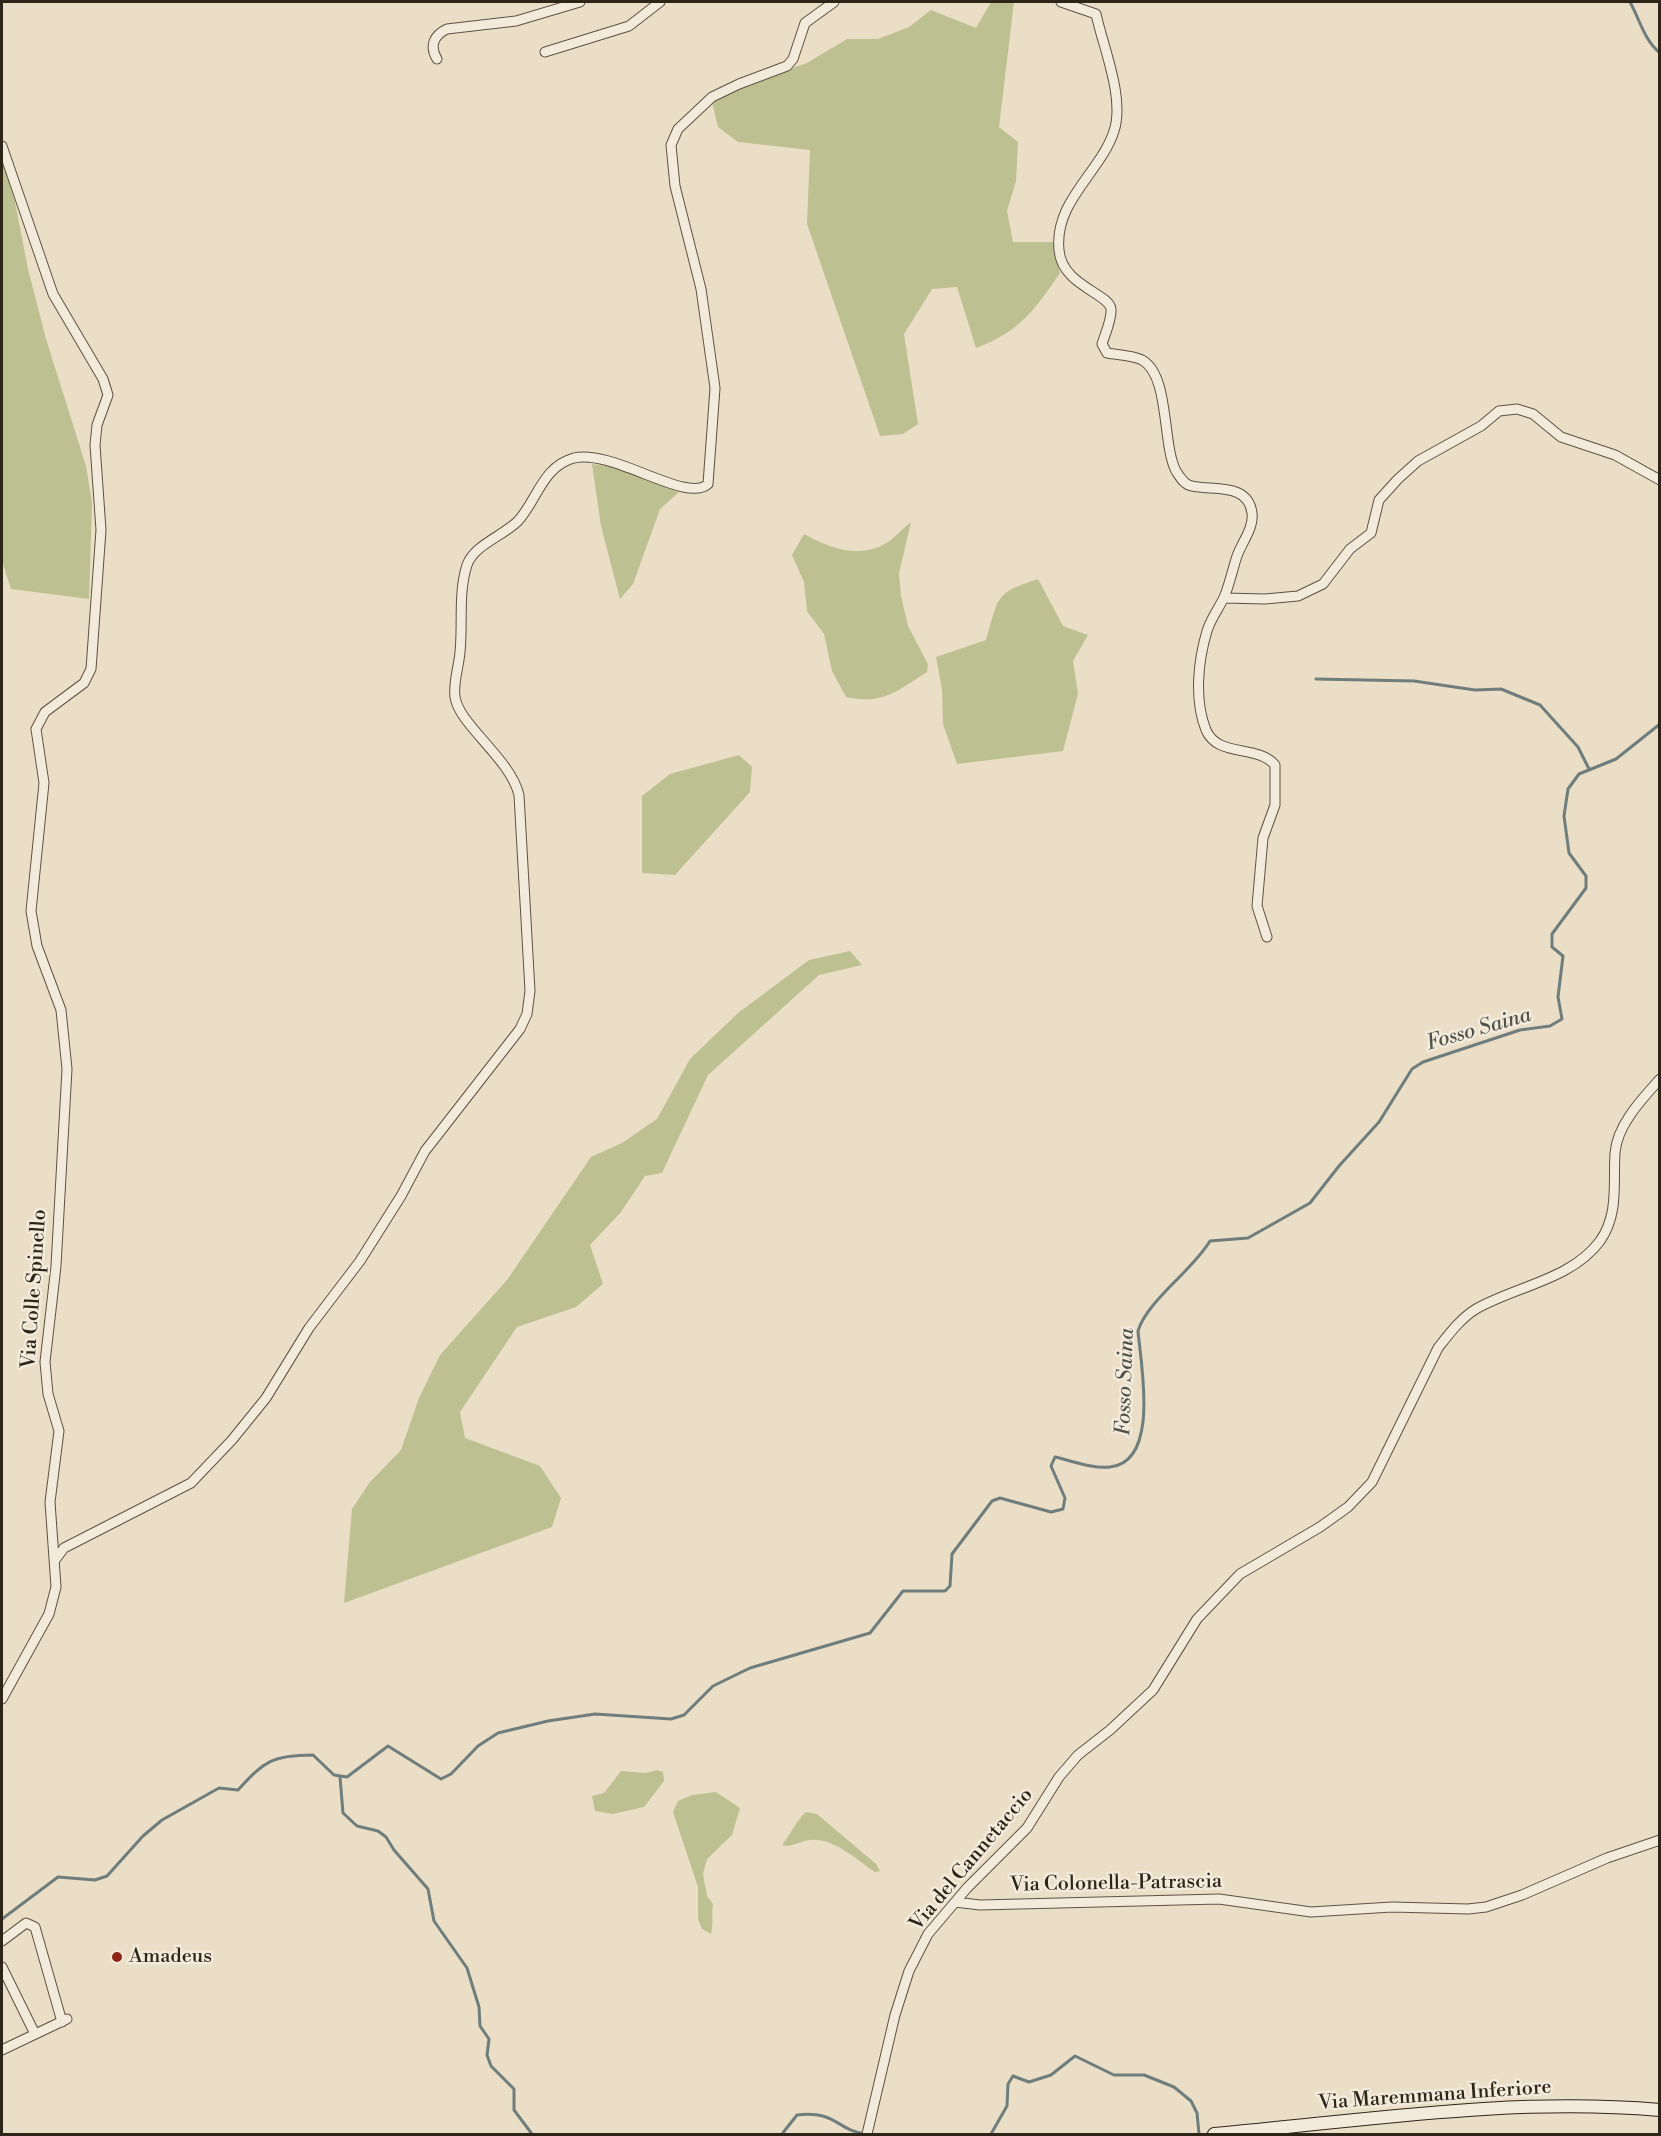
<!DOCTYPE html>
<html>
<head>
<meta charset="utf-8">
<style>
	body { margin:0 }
	#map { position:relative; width:1661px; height:2136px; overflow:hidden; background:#ebdec6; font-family:"Libre Bodoni",serif }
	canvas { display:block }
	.frame { position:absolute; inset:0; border:3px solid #2e2519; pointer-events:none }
</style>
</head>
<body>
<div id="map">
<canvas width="1661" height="2136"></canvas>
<div class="frame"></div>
</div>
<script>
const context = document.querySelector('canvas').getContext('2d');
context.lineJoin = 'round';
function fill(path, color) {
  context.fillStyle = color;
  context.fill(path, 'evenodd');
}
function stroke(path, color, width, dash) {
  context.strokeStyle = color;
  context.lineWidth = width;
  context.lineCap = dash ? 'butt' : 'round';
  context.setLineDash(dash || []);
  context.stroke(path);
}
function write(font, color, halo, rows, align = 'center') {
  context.font = font + ' "Libre Bodoni",serif';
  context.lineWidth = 5;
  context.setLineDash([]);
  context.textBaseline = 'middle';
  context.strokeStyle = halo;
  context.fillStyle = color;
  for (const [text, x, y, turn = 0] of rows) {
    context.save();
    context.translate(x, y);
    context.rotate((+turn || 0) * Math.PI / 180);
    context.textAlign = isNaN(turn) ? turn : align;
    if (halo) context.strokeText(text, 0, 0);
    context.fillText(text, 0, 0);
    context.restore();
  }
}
fill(new Path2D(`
	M991 2H1014L999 127 1018 142 1016 181 1007 211 1013 242H1053L1060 273C1035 310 1019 332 976 348L957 287 932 289 904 334 918 424 903 434 880 436 807 224 810 150 738 142 718 127 712 102 745 85 807 63 847 39H878L909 27 931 10 976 28Z
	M2 156 15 202 28 269 46 339 86 466 92 503 89 599 11 589 2 561Z
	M592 464 625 469 679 492 660 509 633 584 620 599 601 526Z
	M911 522 899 573 901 596 908 626 928 664 927 672C897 691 883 705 846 697L832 671 824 634 807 611 804 582 792 555 804 534C828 547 854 558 881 546 892 541 902 529 911 522Z
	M1038 579 1063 626 1088 635 1073 661 1078 694 1063 751 957 764 943 724 942 689 936 657 986 640C999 597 994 593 1038 579Z
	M739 755 752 767 750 792 675 875 642 873V796L670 774Z
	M850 951 862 965 819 975 708 1075 662 1173 645 1176 621 1212 590 1245 603 1284 576 1307 517 1327 460 1412 465 1438 540 1466 561 1498 552 1527 344 1603 352 1509 370 1482 401 1450 419 1398 440 1355 507 1280 591 1157 622 1143 657 1119 690 1059 738 1013 809 960Z
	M657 1770 663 1772 664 1781 644 1807 613 1814 595 1811 592 1796 604 1793 621 1771 646 1773Z
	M716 1792 740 1808 732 1835 707 1859 703 1874 707 1896 713 1904C711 1915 714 1923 711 1934L702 1929 698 1919V1887L673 1812 678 1801 692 1795Z
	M806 1812 817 1814 876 1864 880 1871 875 1872C857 1860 833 1837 810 1840 800 1841 791 1848 782 1845 791 1834 796 1821 806 1812Z`), '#bdc091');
stroke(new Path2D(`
	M1630 2C1640 20 1644 40 1660 53
	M1316 679 1414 681 1475 690 1501 689 1540 705 1578 747 1589 769
	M340 1777 343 1813 357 1826 378 1831 386 1837 394 1850 428 1889 434 1921 467 1968 479 2007 480 2026 489 2039 487 2055 491 2066 514 2089V2110L532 2134
	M2 1919 58 1877 95 1880 107 1876 143 1836 162 1820 219 1788 238 1790C264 1761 273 1755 313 1755L334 1775 347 1777 388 1746 441 1779 451 1774 478 1746 498 1733 548 1721 595 1714 671 1719 684 1715 713 1686 750 1668 870 1633 903 1591H945L950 1586 952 1554 992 1501 1000 1498 1051 1512 1063 1509 1065 1498 1051 1466 1055 1457C1072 1461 1093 1469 1110 1467 1160 1462 1141 1365 1138 1331 1147 1301 1192 1271 1210 1241L1248 1238 1310 1203 1339 1166 1379 1122 1412 1069 1423 1062 1520 1030 1550 1026 1562 1019 1558 997 1563 956 1552 947V934L1586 888V876L1569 853 1564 816 1568 789 1579 774 1616 759 1660 724
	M782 2134 797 2115C837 2110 837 2131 866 2134
	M991 2134 1007 2106 1008 2084 1013 2076 1029 2082 1051 2075 1075 2056 1114 2075H1144L1174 2087 1191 2101 1197 2113 1199 2134`), '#6f7e7c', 3);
const minor = new Path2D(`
	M1061 2 1096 14C1103 47 1125 98 1114 131 1101 172 1054 201 1059 250 1062 286 1109 293 1111 309 1112 319 1105 334 1102 344L1107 353C1118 355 1132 355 1142 360 1170 375 1162 445 1176 471 1180 477 1184 485 1192 486 1212 491 1248 482 1252 513 1254 528 1242 542 1237 556 1233 568 1230 582 1225 595 1220 607 1211 618 1207 631 1198 661 1194 700 1206 730 1218 758 1257 744 1275 765V805L1263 838 1257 906 1267 937
	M545 52 629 26 660 2
	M437 59C429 46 434 35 447 29L516 21 580 2
	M2 146 53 294 103 379 108 395 97 425 95 445 101 530 91 669 84 683 45 712 36 729 44 783 31 911 37 946 61 1010 67 1069 56 1266 45 1362 48 1394 59 1431 50 1502 56 1587 49 1614 2 1699
	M1224 598 1265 599 1298 596 1323 584 1350 549 1371 533 1379 500 1398 479 1418 461 1481 426 1499 411 1517 409 1533 414 1561 437 1615 455 1660 480
	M55 1560 64 1548 191 1483 232 1440 266 1398 309 1328 360 1261 401 1196 425 1151 520 1029 527 1014 530 991 519 795C510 758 459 725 455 697 453 682 459 666 460 652 463 623 458 593 467 565 474 545 503 536 518 521 537 500 543 466 574 458 614 449 686 504 708 484L715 388 701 289 675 186 671 145 678 129 712 97 739 84 787 66 793 59 805 23 834 2
	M955 1902 980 1905 1219 1899 1311 1912 1392 1907 1468 1909 1486 1907 1522 1895 1607 1858 1660 1840
	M2 1941 26 1923 35 1927 62 2022
	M2 1967 35 2034
	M2 2050 67 2019
	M867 2134 895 2015 909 1971 928 1934 967 1888 1027 1828 1059 1777 1078 1755 1110 1730 1153 1690 1197 1619 1240 1574 1320 1527 1348 1507 1372 1482 1438 1348C1449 1334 1461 1318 1476 1309 1516 1286 1571 1280 1600 1241 1619 1214 1613 1184 1615 1153 1617 1125 1642 1099 1660 1079`);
const secondary = new Path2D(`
	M1214 2134C1363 2121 1509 2097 1660 2110`);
stroke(minor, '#5d5344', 11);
stroke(secondary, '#2e2519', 14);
stroke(minor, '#f2eada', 9);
stroke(secondary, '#f2eada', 12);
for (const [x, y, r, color] of [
	[117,1957,6,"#8f2418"]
]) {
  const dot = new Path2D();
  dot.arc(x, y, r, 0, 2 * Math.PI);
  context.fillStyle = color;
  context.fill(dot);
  stroke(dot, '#f2eada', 2);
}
write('20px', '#2e2519', '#f2eada', [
	["Via Colle Spinello",35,1289,-86],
	["Via del Cannetaccio",972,1860,-50],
	["Via Colonella-Patrascia",1116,1884,-1],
	["Via Maremmana Inferiore",1435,2096,-4]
]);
write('20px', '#2e2519', '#f2eada', [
	["Amadeus",129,1957]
], 'left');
write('italic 21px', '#4f524b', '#f2eada', [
	["Fosso Saina",1479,1030,-16],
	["Fosso Saina",1126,1382,-88]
]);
</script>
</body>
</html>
